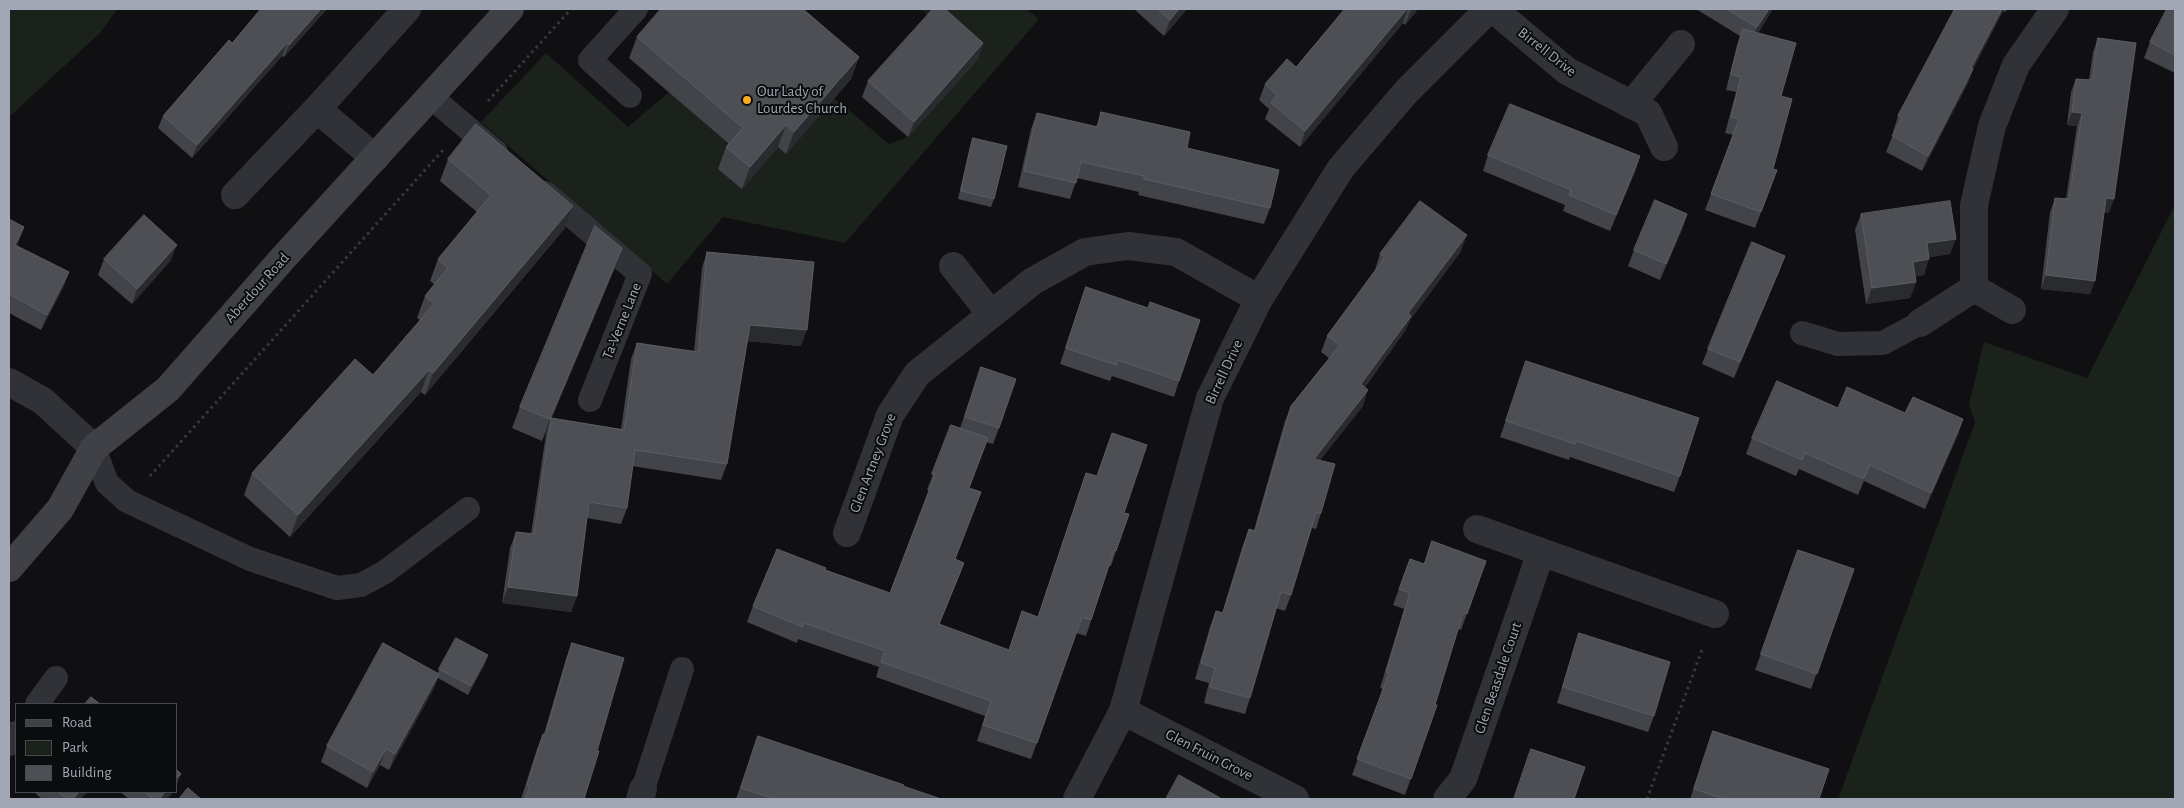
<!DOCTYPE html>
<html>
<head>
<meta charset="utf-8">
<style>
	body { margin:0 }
	#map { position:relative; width:2184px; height:808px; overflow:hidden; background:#101012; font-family:"Alegreya Sans",sans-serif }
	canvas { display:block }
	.frame { position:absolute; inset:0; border:10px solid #a1a7b4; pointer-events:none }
	.legend { position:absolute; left:15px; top:703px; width:162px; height:90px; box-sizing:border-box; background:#0b0c0d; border:1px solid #474a50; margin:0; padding:6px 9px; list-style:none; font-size:15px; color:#a1a7b4 }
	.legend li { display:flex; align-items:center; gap:10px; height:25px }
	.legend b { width:25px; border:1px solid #474a50 }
</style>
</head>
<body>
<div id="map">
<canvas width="2184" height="808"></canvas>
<div class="frame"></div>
<ul class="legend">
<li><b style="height:6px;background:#3f4147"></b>Road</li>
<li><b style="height:14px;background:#1b221b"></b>Park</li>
<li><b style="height:14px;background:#4d4f55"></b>Building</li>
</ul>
</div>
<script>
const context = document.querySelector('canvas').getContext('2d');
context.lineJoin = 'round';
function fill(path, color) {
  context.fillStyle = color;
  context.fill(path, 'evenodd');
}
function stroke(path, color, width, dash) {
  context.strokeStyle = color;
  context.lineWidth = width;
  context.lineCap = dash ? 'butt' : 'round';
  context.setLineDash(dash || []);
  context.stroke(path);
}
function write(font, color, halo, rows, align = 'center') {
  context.font = font + ' "Alegreya Sans",sans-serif';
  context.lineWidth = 4;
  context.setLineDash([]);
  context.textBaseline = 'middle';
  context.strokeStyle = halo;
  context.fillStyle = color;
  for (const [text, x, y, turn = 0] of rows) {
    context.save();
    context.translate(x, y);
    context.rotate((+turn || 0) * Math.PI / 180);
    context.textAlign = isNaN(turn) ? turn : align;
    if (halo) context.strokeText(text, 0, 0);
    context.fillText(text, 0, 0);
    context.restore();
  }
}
fill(new Path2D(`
	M9 9H117L101 32 10 116Z
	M921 9H1026L1039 19 845 243 723 217 667 284 481 122 546 53 628 127 669 92 735 150 742 189 778 147 786 153 828 93 889 144 908 137 977 59Z
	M2175 205V799H1838L1975 422 1969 404 1984 342 2087 378Z`), '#1b221b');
stroke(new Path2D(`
	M488 101 571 9
	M150 476 443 150
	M1647 799 1703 647`), '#37393e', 3, [2.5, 4]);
stroke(new Path2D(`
	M630 96 590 60 636 9
	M431 97 496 152
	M545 193 640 274 590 400
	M1802 333 1838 344 1883 343 1920 323
	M94 448 107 483 127 501 250 559 337 588 361 585 385 572 468 509
	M37 704 56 678
	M9 744 16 733
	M643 789 682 669`), '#313237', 24);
stroke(new Path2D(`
	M1493 9 1567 71 1648 113 1664 147
	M1631 105 1681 44
	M317 109 375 158
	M235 195 317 109 407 9
	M953 266 991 314
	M2012 310 1974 288V205L1992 126 2016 65 2055 9
	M1920 323 1974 288
	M9 382 43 401 94 448
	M1477 529 1541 552
	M847 533 890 415 917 374 1033 281 1085 252 1128 246 1176 252 1259 299
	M1123 711 1295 799
	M640 799 643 789
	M1077 799 1123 711 1210 398 1259 299 1341 168 1406 92 1489 9
	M1447 799 1463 779 1541 552 1715 614`), '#313237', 28);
stroke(new Path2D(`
	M9 568 60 509 94 448 168 389 284 257 510 9`), '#3f4147', 28);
fill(new Path2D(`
	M327 9 284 57 282 56 192 158 158 128 163 116 232 43Z
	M1134 9H1187L1164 36Z
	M1345 9H1418L1405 25 1403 23 1300 147 1265 119 1269 109 1259 100 1265 84 1296 67Z
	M1696 9H1773L1758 33 1781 96 1773 169 1777 170 1755 228 1705 210 1733 135 1725 133 1736 92 1726 90 1737 45 1740 36Z
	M1955 9H2007L2005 12 2003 11 1973 69 1967 85 1922 171 1886 152 1894 132H1893L1898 116Z
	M2175 9V73L2144 58 2150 42Z
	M637 37 859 57 851 79 786 154 778 147 742 189 718 169 726 147 729 144 629 58Z
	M2098 38 2109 213 2104 212 2090 294 2041 289 2050 212 2055 198 2066 199 2077 126 2067 125 2071 92 2076 79 2089 80 2093 52Z
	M983 43 978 59 908 137 862 97 868 81Z
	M1101 112 1187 148 1270 208 1264 224 1138 195 1139 192 1077 178 1070 199 1018 187 1031 129 1037 113 1096 127Z
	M973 138 994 199 991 207 958 199 970 146Z
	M1488 155 1640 156 1635 172 1610 231 1563 211 1565 205 1483 171Z
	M448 159 565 228 425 395 421 392 290 537 244 495 252 473 373 375 420 320 417 318 425 296 434 284 430 281 438 259 477 212 440 181Z
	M1687 214 1682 230 1660 280 1628 266 1634 250Z
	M1861 214 1950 254 1929 257 1924 275 1915 276 1916 282 1910 298 1866 304 1855 230Z
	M9 219 24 227 17 246 69 272 63 288 41 330 9 313Z
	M622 248 614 270 542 441 512 428 520 407Z
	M1461 251 1410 320 1405 331 1365 387 1363 406 1320 460 1321 513 1316 529 1312 528 1291 595 1285 611 1276 608 1250 698 1245 714 1204 703 1209 683 1195 679 1210 627 1216 611 1222 613 1243 545 1249 529 1254 530 1285 421 1291 406 1329 358 1321 352 1327 336 1376 270H1375L1380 254Z
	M707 252 801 346 747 341 727 464 721 480 632 466 627 508 621 524 587 518 577 596 571 612 502 603 510 548 516 532 531 534 546 434 551 418 621 429 631 359 637 343 694 352 702 268Z
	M1785 256 1779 272 1734 378 1702 364 1708 349Z
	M104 259 171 260 132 304 98 275Z
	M1086 287 1179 381 1174 397 1112 376 1110 381 1060 364Z
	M981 367 999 428 993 444 986 442 969 488 981 492 955 559 958 578 939 625 1009 650 1022 611 1038 617 1086 473 1124 513 1116 551 1111 566H1109L1086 636 1076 633 1031 759 977 741 985 716 876 677 879 667 798 639 797 643 747 622 753 606 825 570 890 593 929 491 927 490 951 425 960 428Z
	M1521 377 1680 476 1674 492 1570 457 1569 460 1500 437Z
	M1838 408 1963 419 1958 435 1925 509 1864 481 1858 495 1799 469 1796 476 1746 454 1752 438Z
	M1798 550 1854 569 1811 689 1755 670Z
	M1410 559 1424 564 1486 561 1461 630 1458 629 1435 705H1437L1405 795 1352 775 1383 689 1380 688 1404 609 1393 605Z
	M1579 633 1654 716 1648 732 1557 703 1574 648Z
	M572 643 597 751 584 799H521L537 749 543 734H544L566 659Z
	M485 664 468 695 438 678 433 690 389 770 380 765 367 788 321 762 327 746 438 673 439 669Z
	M1713 731 1819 799H1690Z
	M758 736 903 786 941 799H736Z
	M34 792H87L80 799H42Z
	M120 792H173L167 799H129Z`), '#43444a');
fill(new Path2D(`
	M321 9H327L284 57 289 45Z
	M1179 9H1187L1164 36 1170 20Z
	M1407 9H1408L1403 23 1300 147 1305 131Z
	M1411 9H1418L1405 25Z
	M1769 9H1773L1751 43 1757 27Z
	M2002 9H2004L2003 11 1965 84 1971 68Z
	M287 43 282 56 192 158 197 145Z
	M983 43 978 59 908 137 914 122Z
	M859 57 851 79 786 154 794 132Z
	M1973 69 1967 85 1922 171 1928 156Z
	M2072 112 2082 113 2077 126 2067 125Z
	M786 125 778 147 742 189 750 167Z
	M1640 156 1635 172 1610 231 1616 215Z
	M2106 198 2114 199 2109 213 2101 212Z
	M573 206 565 228 425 395 433 373Z
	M1687 214 1682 230 1660 280 1666 264Z
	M24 227 18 243 9 261 15 245Z
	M1467 235 1461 251 1410 320 1405 331 1355 400 1361 384 1408 313Z
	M1956 239 1950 254 1921 259 1927 243Z
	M177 245 171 260 132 304 137 289Z
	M622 248 614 270 542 441 550 419Z
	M1785 256 1779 272 1734 378 1740 362Z
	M1929 259 1924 275 1907 278 1913 262Z
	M69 272 63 288 41 330 47 315Z
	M2046 275 2095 281 2090 294 2041 289Z
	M1916 282 1910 298 1866 304 1872 288Z
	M750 325 807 330 801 346 744 341Z
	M429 370 421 392 290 537 298 515Z
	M1368 390 1363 406 1308 475 1314 459Z
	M1963 419 1958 435 1925 509 1931 493Z
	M1870 465 1864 481 1858 495 1864 479Z
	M964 563 958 578 933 640 939 624Z
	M508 587 577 596 571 612 502 603Z
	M488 655 485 664 468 695 471 686Z
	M439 674 433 690 389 770 395 754Z
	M386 749 380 765 367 788 373 772Z
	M181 774 176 787V779Z
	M79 792H87L80 799H73Z
	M165 792H173L167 799H159Z`), '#2a2b2f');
const building = new Path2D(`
	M261 9H321L289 45 287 43 197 145 163 116 229 40 232 43Z
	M661 9H803L859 57 794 132 786 125 750 167 726 147 743 128 637 37Z
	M933 9H945L983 43 914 122 868 81Z
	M1158 9H1179L1170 20Z
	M1345 9H1407L1305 131 1271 103 1277 95 1265 84 1287 59 1296 67Z
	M1727 9H1769L1757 27Z
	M1955 9H2002L1971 68 1973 69 1928 156 1892 136 1902 118 1898 116Z
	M2167 9H2175V55L2150 42Z
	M1743 29 1796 43 1781 96 1792 99 1773 169 1777 170 1761 212 1711 194 1739 119 1731 117 1741 77 1731 74Z
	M2098 38 2136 43 2114 199 2106 198 2095 281 2046 275 2055 198 2069 199 2082 113 2072 112 2076 79 2092 80Z
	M1510 104 1640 156 1616 215 1569 195 1571 190 1488 155Z
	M1101 112 1190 132 1187 148 1279 170 1270 208 1144 179V176L1081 162 1076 183 1024 171 1037 113 1098 127Z
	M476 124 573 206 433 373 429 370 298 515 252 473 355 359 373 375 434 304 425 296 448 268 438 259 491 195 448 159Z
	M973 138 1007 146 994 199 961 191Z
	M1655 200 1687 214 1666 264 1634 250Z
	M1420 201 1467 235 1408 313 1411 316 1361 384 1368 390 1314 459 1335 464 1321 513 1316 512 1291 595 1281 592 1250 698 1210 687 1215 668 1201 663 1216 611 1223 613 1249 529 1255 531 1291 406 1340 345 1327 336 1385 257 1380 254Z
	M1950 201 1956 239 1927 243 1929 259 1913 262 1916 282 1872 288 1861 214Z
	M144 215 177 245 137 289 104 259Z
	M9 219 24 227 15 245 69 272 47 315 9 294Z
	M595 226 622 248 550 419 520 407Z
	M1752 242 1785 256 1740 362 1708 349Z
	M707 252 814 262 807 330 750 325 727 464 635 450 627 508 589 502 577 596 508 587 516 532 534 534 551 418 624 430 637 343 698 352Z
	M1086 287 1148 308 1150 302 1200 320 1179 381 1118 360 1116 365 1066 348Z
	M1526 361 1699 418 1680 476 1576 441 1575 444 1506 421Z
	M981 367 1016 379 999 428 965 417Z
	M1777 381 1838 408 1847 387 1905 413 1913 397 1963 419 1931 493 1870 465 1864 479 1805 453 1802 460 1752 438Z
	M951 425 988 438 969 488 981 492 955 559 964 563 939 624 1009 650 1022 611 1038 617 1086 473 1097 476 1112 433 1147 445 1124 513 1129 514 1116 551 1114 550 1091 620 1082 617 1037 743 983 725 991 701 881 662 885 651 804 623 802 627 753 606 777 549 826 568 825 570 890 593 935 475 932 474Z
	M1432 541 1486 561 1467 614 1463 613 1435 705H1437L1411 779 1357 759 1389 673 1386 672 1410 593 1399 589 1410 559 1424 564Z
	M1798 550 1854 569 1817 674 1761 654Z
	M1579 633 1670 662 1654 716 1563 687Z
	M456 638 488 655 471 686 439 669Z
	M383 643 439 674 395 754 386 749 373 772 327 746Z
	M572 643 624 658 597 751H599L584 799H525L530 786 527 785 543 734H545Z
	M91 697 100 704H85Z
	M1713 731 1829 769 1819 799H1724L1694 789Z
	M758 736 904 785 903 786 941 799H775L741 788Z
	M1531 749 1585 767 1574 799H1514Z
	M176 769 181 774 176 779Z
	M1179 775 1222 799H1166Z
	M188 788 201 799H179Z
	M58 792H79L73 799H67Z
	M145 792H165L159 799H153Z`);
fill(building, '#4d4f55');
stroke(building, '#5a5d64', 1);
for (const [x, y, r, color] of [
	[747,100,5,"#fbab1f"]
]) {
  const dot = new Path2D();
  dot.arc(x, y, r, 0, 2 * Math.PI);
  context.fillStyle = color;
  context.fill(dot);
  stroke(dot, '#0b0c0d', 2);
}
write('15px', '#a1a7b4', '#0b0c0d', [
	["Birrell Drive",1547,52,38],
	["Aberdour Road",257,288,-48],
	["Ta-Verne Lane",622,321,-68],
	["Birrell Drive",1224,372,-65],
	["Glen Artney Grove",873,463,-69],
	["Glen Beasdale Court",1498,678,-71],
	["Glen Fruin Grove",1209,755,27]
]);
write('15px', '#a1a7b4', '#0b0c0d', [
	["Our Lady of",757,91],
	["Lourdes Church",757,108]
], 'left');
</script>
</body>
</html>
